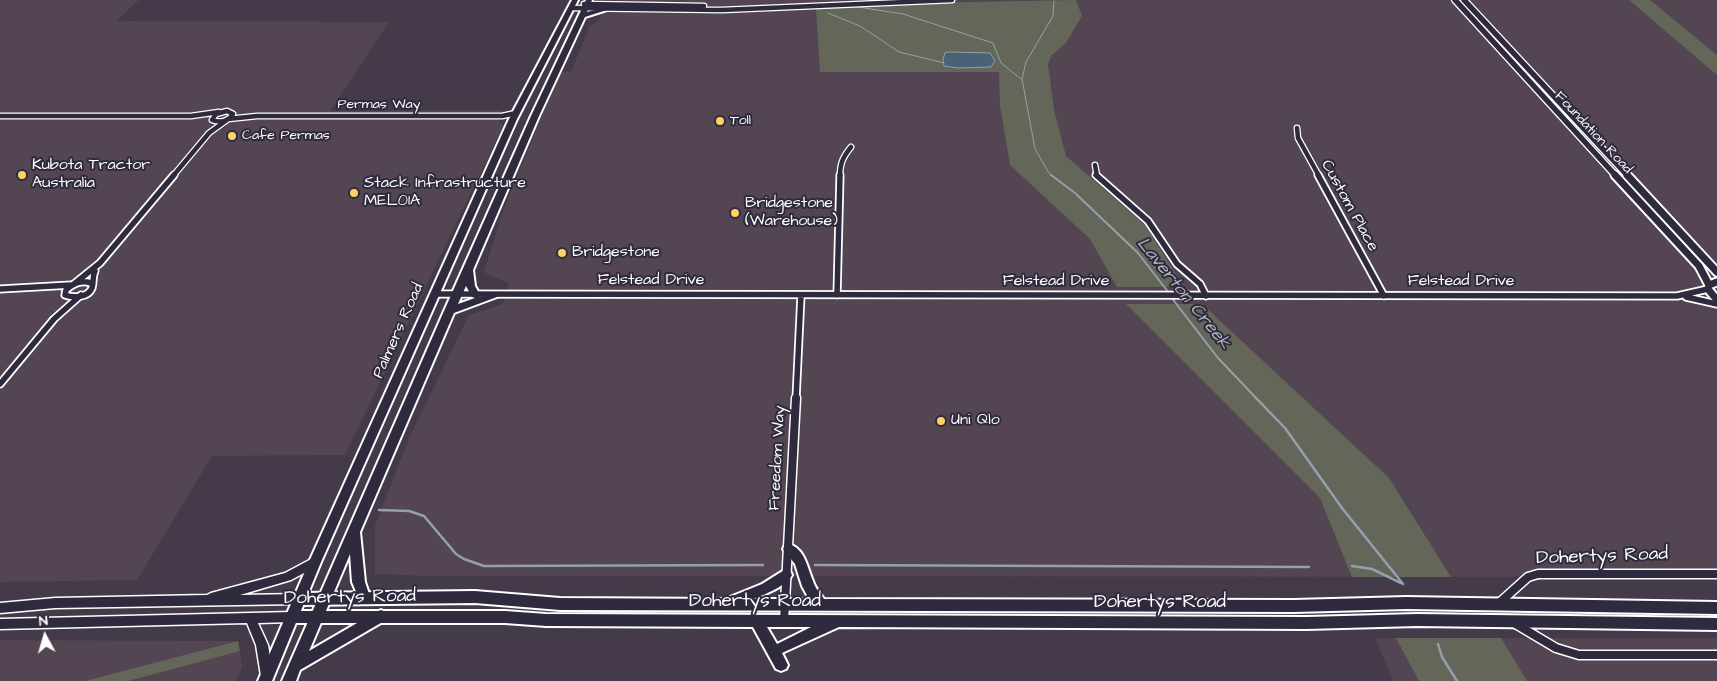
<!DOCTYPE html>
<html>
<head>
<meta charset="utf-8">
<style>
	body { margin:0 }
	#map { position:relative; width:1717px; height:681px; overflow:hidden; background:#443a49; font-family:"Architects Daughter",sans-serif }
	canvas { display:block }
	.north { position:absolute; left:20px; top:611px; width:50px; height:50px; -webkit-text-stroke:4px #2f2a3d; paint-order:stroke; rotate:354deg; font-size:14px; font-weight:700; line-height:20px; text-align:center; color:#fff }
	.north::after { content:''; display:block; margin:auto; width:18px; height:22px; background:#fff; clip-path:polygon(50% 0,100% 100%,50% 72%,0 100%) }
</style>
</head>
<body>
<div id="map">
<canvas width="1717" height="681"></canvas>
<div class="north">N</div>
</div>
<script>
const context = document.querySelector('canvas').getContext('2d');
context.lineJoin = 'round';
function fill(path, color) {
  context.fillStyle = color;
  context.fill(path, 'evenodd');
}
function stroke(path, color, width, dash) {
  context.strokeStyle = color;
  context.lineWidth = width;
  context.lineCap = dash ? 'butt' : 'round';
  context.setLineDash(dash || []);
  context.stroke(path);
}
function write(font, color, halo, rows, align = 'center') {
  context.font = font + ' "Architects Daughter",sans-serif';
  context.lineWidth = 4;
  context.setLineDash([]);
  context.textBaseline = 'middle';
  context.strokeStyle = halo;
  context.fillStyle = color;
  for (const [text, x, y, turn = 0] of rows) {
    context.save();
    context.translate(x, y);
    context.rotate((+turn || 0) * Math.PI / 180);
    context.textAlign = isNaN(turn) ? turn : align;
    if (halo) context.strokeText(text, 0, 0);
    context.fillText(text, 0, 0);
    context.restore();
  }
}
fill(new Path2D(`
	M0 0H139L116 21 389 22 330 111 503 110 499 120 503 126 345 455 212 456 137 580 0 582Z
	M607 0H1717V577L425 576 375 574V526L409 438 469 315 503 304 509 284 484 272 504 208 560 72H571L589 27 598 21Z
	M1375 638H1717V681H1393Z
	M0 640 238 641 242 667 236 681H0Z`), '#534551');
fill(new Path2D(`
	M1076 0 1082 16 1066 43 1052 55 1048 64 1054 110 1066 156 1145 225 1184 287H1117L1090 239 1010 165 1000 106 999 72H820L816 8 919 3Z
	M1629 0H1650L1717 55V75Z
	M1126 304H1202L1389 478 1451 577H1352L1320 498Z
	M1396 638H1501L1527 681H1419Z
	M238 641 240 651 128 681H85Z`), '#636658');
const water = new Path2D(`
	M951 52 990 53 995 61 991 67 959 68 944 66 943 59 945 53Z`);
fill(water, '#4b6176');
stroke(water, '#93a0ad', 1);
stroke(new Path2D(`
	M858 7 903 14 993 43 1001 63 1021 79
	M828 13 860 26 899 52 944 63
	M1053 176 1049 173 1035 149 1022 79 1026 62 1053 16 1054 1`), '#93a0ad', 1);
stroke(new Path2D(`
	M1051 175 1075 193 1138 253 1169 293
	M1171 297 1218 358 1257 399`), '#93a0ad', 2);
stroke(new Path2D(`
	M1256 398 1285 428 1342 508 1403 584
	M379 510 409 511 424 516 456 554 464 559 484 566 763 565
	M815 565 1309 567
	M1352 566 1372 569 1401 583
	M1438 644 1442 657 1457 681`), '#93a0ad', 2.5);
const minorFar2 = new Path2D(`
	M584 4 704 6
	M571 8 722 10 952 0
	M227 111 233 114C228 121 220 123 212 120L216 114Z
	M0 116H191L219 112
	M228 119 257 116H502L516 113
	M1297 128 1298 138 1319 176
	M1095 165 1097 176
	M173 176 209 133 227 120
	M840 176C840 163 843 157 851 147`);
const minorFar1 = new Path2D(`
	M1096 175 1148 221 1177 264 1200 284 1206 296
	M1318 175 1384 296
	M91 283C81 280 74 283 66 290L65 295C73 298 88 298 92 288 94 282 92 277 95 271
	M74 284 100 263 174 175
	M0 289 71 285
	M435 294 1677 296 1708 289
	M837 295 840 175
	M1686 297 1717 304
	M0 384 54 319 81 295
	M796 399 801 295`);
const minor = new Path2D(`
	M1499 603 1528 577 1538 574H1717
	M784 621 796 398
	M1514 623 1556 648 1579 655H1717`);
const tertiaryFar1 = new Path2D(`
	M1455 0 1616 176
	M1464 0 1628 176`);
const tertiary = new Path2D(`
	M1615 175 1699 266 1709 285
	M1627 175 1717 272
	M1717 282 1709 285 1708 289 1717 300`);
const secondary = new Path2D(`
	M315 557 319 559 320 562 319 565 291 580 240 595 299 594 303 595 305 599 303 603 299 604 55 608 0 613V603L55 598 207 595 211 593 285 573Z
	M292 612 296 613 298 617 296 621 292 622 258 623 268 645 273 676 271 680H263L261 676 256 645 247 623 0 629V619Z`);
const primary = new Path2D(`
	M789 544C805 549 807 567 813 581 815 588 820 593 824 599L1294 600 1406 597 1717 602V614L1406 609 1294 612 560 610 475 603 299 605 295 603 293 599 295 595 299 593 475 591 560 598 729 599 730 597 762 584 786 569 790 571 792 575C787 586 765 594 754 599H809L802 586 795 564 783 549 785 545Z
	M292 611H505L546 614 1307 617 1417 614 1717 618V630L1417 626 1307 629 839 627 782 653 788 665 786 669 781 671 776 669 753 627 546 626 505 623H292L287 621 286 617 287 613ZM767 627H811L777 644Z`);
const trunk = new Path2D(`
	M572 0H578L517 119 321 562 272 681H258L309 562 509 119Z
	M586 0H592L587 12 607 7 610 9 585 17 539 116 473 270 475 286 480 295 479 297 494 292 499 295 497 297 454 313 360 532 365 582 370 597 368 601 364 603 360 601 352 582 350 554 309 651 376 612 381 610 386 612 387 616 386 620 300 670 296 681H282L444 311 531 116ZM466 286 472 297 475 298 458 304Z`);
stroke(minorFar2, '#fff', 7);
stroke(minorFar1, '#fff', 9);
stroke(minor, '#fff', 11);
stroke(tertiaryFar1, '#fff', 8);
stroke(tertiary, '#fff', 11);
stroke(secondary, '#fff', 3);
stroke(primary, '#fff', 4);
stroke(trunk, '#fff', 4);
stroke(minorFar2, '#2f2a3d', 4.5);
stroke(minorFar1, '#2f2a3d', 5.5);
stroke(minor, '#2f2a3d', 8);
stroke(tertiaryFar1, '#2f2a3d', 5.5);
stroke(tertiary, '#2f2a3d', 7);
fill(secondary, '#2f2a3d');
fill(primary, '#2f2a3d');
fill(trunk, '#2f2a3d');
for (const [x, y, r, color] of [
	[720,121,5,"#ffd166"],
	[232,136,5,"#ffd166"],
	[22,175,5,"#ffd166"],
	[354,193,5,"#ffd166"],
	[735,213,5,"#ffd166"],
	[562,253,5,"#ffd166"],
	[941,421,5,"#ffd166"]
]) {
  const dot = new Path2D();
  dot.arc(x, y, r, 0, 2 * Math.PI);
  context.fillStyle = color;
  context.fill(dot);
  stroke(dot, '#2f2a3d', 2);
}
write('14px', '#fff', '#2f2a3d', [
	["Permas Way",379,105],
	["Foundation Road",1593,133,47]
]);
write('14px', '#fff', '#2f2a3d', [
	["Toll",730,121],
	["Cafe Permas",242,136]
], 'left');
write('16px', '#fff', '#2f2a3d', [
	["Kubota Tractor",32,166],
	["Australia",32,184],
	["Stack Infrastructure",364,184],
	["MEL01A",364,202],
	["Bridgestone",745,204],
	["(Warehouse)",745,222],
	["Bridgestone",572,253],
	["Uni Qlo",951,421]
], 'left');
write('16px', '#fff', '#2f2a3d', [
	["Custom Place",1349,206,61],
	["Felstead Drive",651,281],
	["Felstead Drive",1056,282],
	["Felstead Drive",1461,282],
	["Palmers Road",399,331,-66],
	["Freedom Way",778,458,-87]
]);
write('italic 18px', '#aeb8c1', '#2f2a3d', [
	["Laverton Creek",1183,294,51]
]);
write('19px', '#fff', '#2f2a3d', [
	["Dohertys Road",1602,557,-2],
	["Dohertys Road",350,598,-1],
	["Dohertys Road",755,602],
	["Dohertys Road",1160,603]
]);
</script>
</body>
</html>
